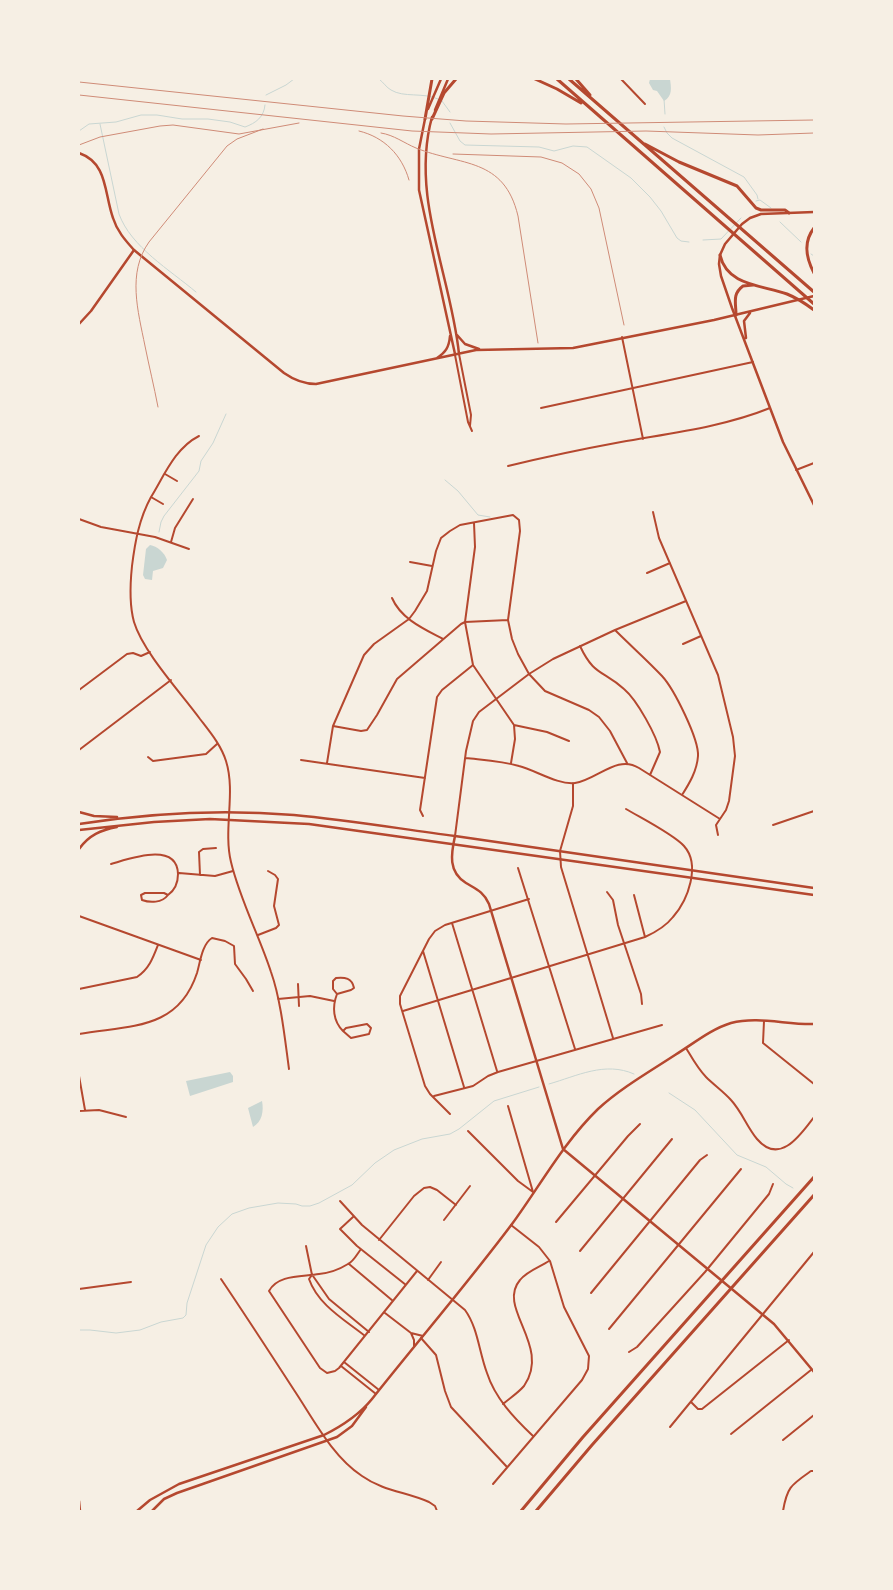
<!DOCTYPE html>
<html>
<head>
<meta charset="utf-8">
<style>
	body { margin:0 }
	#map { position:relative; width:893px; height:1590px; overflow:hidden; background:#f6efe4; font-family:"Noto Sans",sans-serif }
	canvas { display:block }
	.frame { position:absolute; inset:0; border:80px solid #f6efe4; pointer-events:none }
</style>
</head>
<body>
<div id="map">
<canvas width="893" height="1590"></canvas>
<div class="frame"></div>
</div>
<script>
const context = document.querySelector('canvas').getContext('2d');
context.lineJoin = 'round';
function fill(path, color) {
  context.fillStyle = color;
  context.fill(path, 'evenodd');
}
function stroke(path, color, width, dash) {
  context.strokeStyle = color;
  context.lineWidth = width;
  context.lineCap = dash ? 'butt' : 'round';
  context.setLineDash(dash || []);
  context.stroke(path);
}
fill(new Path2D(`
	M650 79H670C671 87 673 96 664 101L657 91 653 90 649 83Z
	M150 545C157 546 165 553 167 560L163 568 153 571 152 580 145 579 143 575 146 549Z
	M230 1072 233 1076V1082L190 1096 186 1081Z
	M262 1101C264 1111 262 1122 253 1127L248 1108Z`), '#c9d6d2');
stroke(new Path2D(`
	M379 79C383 82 387 88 391 90 404 98 423 92 438 99
	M266 95 286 85 294 79
	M664 99 665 114
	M442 101 450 112
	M450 123 460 141 465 145 539 147 554 151 573 146 587 147 631 178 650 197 661 211 677 238 681 241 689 242
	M100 124 119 214C131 247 170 270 196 292
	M664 127 667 133 672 138 744 177 757 195 758 199
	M79 131 89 124 116 122 141 115H157L182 119H208L230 122 245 127C256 123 264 117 265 105
	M756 201 760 200 771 208
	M780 222 801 242
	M703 240 721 239 741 218
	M811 254 814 256
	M445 480 458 491 478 515 490 517
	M159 532 161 522 164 516 199 471 201 461 213 443 226 414
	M549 1084C577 1076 605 1061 634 1074
	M669 1093 695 1110 737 1155 766 1167 786 1184 793 1188
	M79 1330H90L116 1333 140 1330 161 1322 183 1318 186 1315 187 1303 206 1245 218 1227 232 1214 249 1208 278 1203 296 1204 302 1206H310L319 1203 352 1185 375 1163 394 1150 422 1139 450 1134 459 1129 494 1101 539 1087`), '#c9d6d2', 1);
stroke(new Path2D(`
	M621 79 645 104
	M622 337 643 439
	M459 354 471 415 470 426
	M455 355 468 422 472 431
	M541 408 753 362
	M199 436C175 448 164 476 151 497 139 519 135 542 132 566 130 585 129 604 134 622 143 652 181 693 200 719 210 732 221 745 226 761 236 793 223 829 231 862 240 900 259 935 271 972 281 1000 285 1040 289 1069
	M508 466C545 457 583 449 621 442 671 433 723 427 770 408
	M796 470 814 463
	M165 474 177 481
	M151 497 163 504
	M653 512 659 538 718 675 733 737 735 756 729 801 726 810 716 825 718 835
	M79 519 101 527 155 537 189 549
	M474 523 475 547 465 622 473 665 514 725 515 739 511 763
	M171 542 175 528 193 499
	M410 562 432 566
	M647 573 670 563
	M392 598C401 619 424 629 443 639
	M615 630C631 646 647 660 662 676 674 689 699 739 698 756 697 771 689 784 682 795
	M683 644 701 636
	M580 646C594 676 603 670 624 689 637 700 657 736 660 752L650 775
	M79 690 127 654 133 653 141 656 150 652
	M514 725 547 732 569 741
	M333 726 361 731 367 730 377 715 397 679 461 624 465 622 508 620
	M79 750 171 680
	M148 757 153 761 206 754 217 744
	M466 758C483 760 502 761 519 766 535 770 558 785 575 783 597 780 617 754 639 768L720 819
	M301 760 425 778
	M327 763 333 726 364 655 374 644 409 619 415 611 427 591 436 551 441 538 450 531 460 525 513 515 519 520 520 531 508 620 512 639 518 654 529 674 545 691 589 710 599 717 610 731 627 763
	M573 783V806L560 851 561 867 613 1038
	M423 816 420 810 437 697 442 690 473 665
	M773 825 814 811
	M455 836 466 751 473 721 479 712 529 674 553 659 615 630 686 601
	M111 864C129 859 177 841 178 874 178 883 175 890 168 895
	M518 868 575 1049
	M179 873 215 876 233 871
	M200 875 199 852 203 849 216 848
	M607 892 613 900 618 925 641 994 642 1004
	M145 893H164L168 895C162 903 150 903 142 900L141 895Z
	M634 895 645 937
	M79 916 201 960
	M452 923 497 1071
	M258 935 276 928 279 925 274 906 278 879 275 875 268 871
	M423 951 464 1087
	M336 978C345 977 352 978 354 988L351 990 337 994 333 989V981Z
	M298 984 299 1006
	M79 989 137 977C149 969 153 958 158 945
	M337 994C332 1007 333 1021 343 1031
	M278 999 310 996 334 1001
	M403 1011 645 937C656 932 666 926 673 917 688 900 701 865 684 846 673 834 641 818 626 809
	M764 1021 763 1043 814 1084
	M367 1024 371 1028 369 1034 351 1038 343 1031 346 1028Z
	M79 1034C129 1025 178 1031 197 973 200 963 202 944 212 938L225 941 234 946 235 964 246 979 253 991
	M686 1048C692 1058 698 1069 706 1077 714 1085 724 1092 731 1100 742 1112 747 1127 757 1139 780 1166 801 1134 814 1117
	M79 1076 85 1110
	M434 1096 473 1086 488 1076 498 1072 662 1025
	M508 1106 533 1192
	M79 1111 99 1110 126 1117
	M450 1114 430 1094 425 1086 400 1004V996L429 939 435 931 445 925 529 899
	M468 1131 518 1181 533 1192
	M340 1201 362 1225 465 1310C478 1328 479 1352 487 1373 495 1398 514 1418 533 1436
	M353 1217 340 1229 357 1246 406 1285
	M444 1220 470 1186
	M556 1222 628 1136 640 1124
	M379 1240 414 1196 424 1188 430 1187 437 1190 456 1205
	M306 1246 312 1275 309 1279C318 1305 345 1320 365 1336
	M361 1249C357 1254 354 1261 348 1264 340 1269 329 1273 319 1274 303 1277 278 1274 269 1291L320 1368 327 1373 335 1371 339 1368 417 1271
	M580 1251 672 1139
	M349 1264 393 1301
	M313 1276 329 1299 369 1332
	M221 1279C246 1316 270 1353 294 1390 314 1420 332 1456 362 1476 383 1491 407 1492 429 1502L435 1506 437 1511
	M428 1280 441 1262
	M79 1289 131 1282
	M591 1293 700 1160 707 1155
	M385 1313 411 1333 423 1336
	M609 1329 741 1169
	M411 1333 414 1340V1346
	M421 1338 436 1355 445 1391 451 1407 507 1467
	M629 1352 637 1347 705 1272 769 1194 773 1184
	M344 1362 379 1390
	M341 1366 376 1394
	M691 1402 698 1409H702L789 1340
	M503 1404C510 1398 518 1393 524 1386 552 1346 496 1308 520 1280 527 1271 540 1267 549 1261
	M670 1427 814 1252
	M731 1434 811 1370
	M783 1440 814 1415
	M493 1484 582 1380 588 1369 589 1356 564 1307 550 1261 539 1247 511 1225
	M783 1511C787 1487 791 1485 811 1471H814`), '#b5482f', 2);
stroke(new Path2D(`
	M79 324 91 311 134 250
	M455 836C451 854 448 872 466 883 476 889 484 892 489 904L563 1149 774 1324 814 1372
	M137 1511 150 1500 179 1484 324 1435C342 1426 359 1415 372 1399 418 1341 467 1284 512 1224 540 1186 563 1143 598 1109 621 1088 649 1072 675 1055 693 1044 711 1029 731 1023 758 1016 787 1025 814 1024
	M152 1511 164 1499 177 1493 337 1437 352 1426 366 1407`), '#b5482f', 2.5);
stroke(new Path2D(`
	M428 109 441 79
	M435 110 448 79
	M432 117C410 197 451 275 459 354
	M425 119 419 149V190L455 354
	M79 153C108 163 104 193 113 218 117 231 125 240 134 250L284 373C294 380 303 384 316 384L476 350 573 348 714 320 814 296
	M814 212 761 214 750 218 742 224 725 244 720 255 719 264 721 276 732 308 783 442 814 505
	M457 335 465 344 479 349
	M746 338 744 321 750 313
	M437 358C446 352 449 347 450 336`), '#b5482f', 2.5);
stroke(new Path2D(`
	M79 812 94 816 117 817
	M79 824C149 813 222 809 294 815 348 820 401 829 455 836 575 853 694 871 814 888
	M79 830 154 822 210 819 309 824 814 895
	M79 849C89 835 101 830 117 827
	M79 1501 80 1511`), '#b5482f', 2.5);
stroke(new Path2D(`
	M535 79 557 89 581 103
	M557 79 814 304
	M569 79 814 292
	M576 79 590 95
	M425 119 432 79
	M432 119 444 93 456 79
	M645 144 679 162 737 186 756 208 761 210H785L789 213
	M814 228C803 242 806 258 814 273
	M720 255C727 286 762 285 787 294 797 298 806 304 814 310
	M736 315C736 303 732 294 743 286L753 285
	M521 1511 583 1437 814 1177
	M536 1511 592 1445 814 1195`), '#b5482f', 3);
stroke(new Path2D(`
	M79 82 403 116 466 121 566 124 814 120
	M79 95 412 131 491 134 646 131 758 135 814 133
	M359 131C384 137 402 155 409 180
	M381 133C394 135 404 143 416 148 461 166 504 157 518 216L538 343
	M79 145 100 137 160 126 173 125 239 134 299 123
	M453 154 541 157 562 163 579 174 591 189 599 208 624 325
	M158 407C154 386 149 366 145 346 138 311 127 273 149 242L227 146 237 139 263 129`), '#cf8b77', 1);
</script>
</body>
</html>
